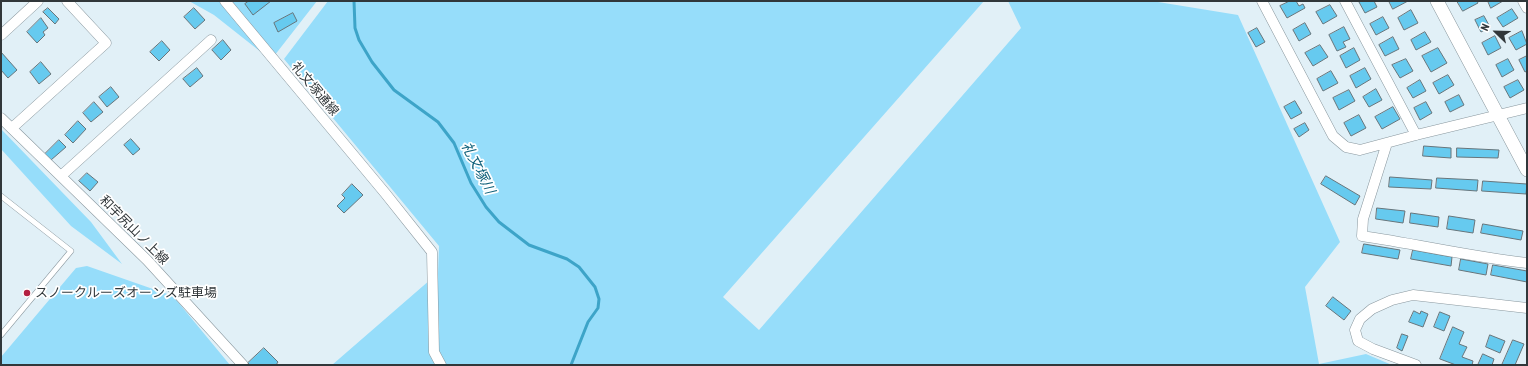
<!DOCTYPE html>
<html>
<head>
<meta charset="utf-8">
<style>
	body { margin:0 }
	#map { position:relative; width:1528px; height:366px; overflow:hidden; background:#e1f0f7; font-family:"Asap Condensed",sans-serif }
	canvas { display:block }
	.frame { position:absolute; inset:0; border:2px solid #31373a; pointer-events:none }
	.north { position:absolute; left:1476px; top:12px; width:40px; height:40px; -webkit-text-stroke:3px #fff; paint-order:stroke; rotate:293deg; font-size:11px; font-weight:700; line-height:16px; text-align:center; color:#31373a }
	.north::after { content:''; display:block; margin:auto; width:14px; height:18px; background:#31373a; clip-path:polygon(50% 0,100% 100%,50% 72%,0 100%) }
</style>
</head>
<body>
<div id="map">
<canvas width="1528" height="366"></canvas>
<div class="frame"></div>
<div class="north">N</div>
</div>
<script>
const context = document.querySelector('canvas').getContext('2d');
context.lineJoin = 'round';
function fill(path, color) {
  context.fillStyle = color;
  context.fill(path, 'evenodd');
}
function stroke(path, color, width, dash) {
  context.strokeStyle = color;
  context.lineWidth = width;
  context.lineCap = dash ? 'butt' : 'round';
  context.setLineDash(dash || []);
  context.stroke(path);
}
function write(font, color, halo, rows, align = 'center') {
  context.font = font + ' "Asap Condensed","Noto Sans JP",sans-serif';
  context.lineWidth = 3.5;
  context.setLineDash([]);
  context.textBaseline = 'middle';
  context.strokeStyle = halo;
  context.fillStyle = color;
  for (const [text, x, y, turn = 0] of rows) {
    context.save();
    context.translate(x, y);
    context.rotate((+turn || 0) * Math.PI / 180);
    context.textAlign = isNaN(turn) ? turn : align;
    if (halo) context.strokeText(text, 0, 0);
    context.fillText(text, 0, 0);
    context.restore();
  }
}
fill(new Path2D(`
	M189 1H317L271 60 214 15Z
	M328 1H984L723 297 759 330 1021 28 1008 1H1152L1238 15 1340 242 1305 287 1319 364 1366 354 1392 365H332L438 273 439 246 284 59Z
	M1 129 91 222 122 264 71 226 1 149Z
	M87 266 173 296 230 365H1V357L76 268Z`), '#96ddfa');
stroke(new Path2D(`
	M354 1 355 28 359 40 372 62 394 90 438 122 454 143 471 183 486 207 499 222 529 245 567 259 579 267 595 287 599 299 598 308 588 322 571 365`), '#3da4c8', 3);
const building = new Path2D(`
	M249 1H271L253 15 245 4Z
	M1290 1H1296L1299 6 1303 4 1305 8 1287 18 1280 6Z
	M1374 1 1377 7 1365 13 1359 2Z
	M1389 1H1408L1393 9Z
	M1457 1H1477L1478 3 1463 11Z
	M1488 1H1503L1491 8Z
	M1330 5 1337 16 1323 24 1316 12Z
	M48 8 59 19 55 24 43 12Z
	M194 8 205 20 195 29 184 17Z
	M1512 9 1518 18 1503 27 1497 18Z
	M1411 10 1418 23 1404 30 1398 18Z
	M293 13 297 21 278 32 274 23Z
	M1484 16 1490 27 1481 32 1475 20Z
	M1383 17 1389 28 1376 35 1370 24Z
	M41 18 48 28 43 32 45 35 37 43 27 32Z
	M1305 23 1311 34 1299 41 1293 30Z
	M1344 27 1350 39 1343 42 1346 47 1337 51 1329 35Z
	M1257 28 1265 42 1256 47 1248 33Z
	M1522 31 1527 44 1516 50 1509 38Z
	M1425 32 1431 42 1416 50 1411 40Z
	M1495 36 1501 48 1488 55 1482 43Z
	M1393 37 1399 49 1385 56 1379 45Z
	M223 40 231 50 221 60 212 50Z
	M162 41 170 50 159 61 150 52Z
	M1320 45 1328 57 1313 66 1305 53Z
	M1354 48 1360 60 1346 68 1340 56Z
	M1438 48 1447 63 1431 72 1422 56Z
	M1 52 17 70 8 78 1 70Z
	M1527 56V71L1525 72 1519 60Z
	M1406 59 1413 71 1400 78 1392 65Z
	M1508 59 1514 70 1502 77 1496 65Z
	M41 62 51 74 39 84 30 72Z
	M197 68 203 76 190 87 183 79Z
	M1365 68 1371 79 1356 88 1350 76Z
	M1331 71 1338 83 1323 91 1317 79Z
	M1448 75 1454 85 1439 94 1433 83Z
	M1420 80 1426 91 1413 98 1407 88Z
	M1518 80 1524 90 1510 98 1504 87Z
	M111 87 119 97 107 107 99 97Z
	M1376 89 1382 100 1369 107 1363 97Z
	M1349 90 1355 101 1339 110 1333 98Z
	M1459 95 1464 105 1450 112 1445 102Z
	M1295 101 1302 113 1291 119 1284 107Z
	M94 102 103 112 91 122 83 113Z
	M1426 102 1432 113 1420 120 1414 108Z
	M1393 107 1400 119 1382 129 1375 117Z
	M1359 115 1366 128 1351 136 1344 123Z
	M78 121 86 129 73 143 65 135Z
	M1305 123 1309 130 1299 137 1294 129Z
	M131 139 140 149 133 155 124 145Z
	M59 140 66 147 51 160 45 154Z
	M1424 146 1451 148V158L1423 156Z
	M1457 148 1499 150 1498 158 1457 157Z
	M87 173 98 182 90 191 79 181Z
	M1326 176 1360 196 1355 205 1321 184Z
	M1390 177 1432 180 1431 189 1389 187Z
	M1437 178 1478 180 1477 191 1436 188Z
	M1483 181 1527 184 1526 194 1482 191Z
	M352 184 363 195 344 213 337 206 345 198 342 195Z
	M1377 208 1405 211 1403 223 1376 219Z
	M1411 213 1439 217 1438 227 1410 223Z
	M1449 216 1475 220 1473 233 1447 229Z
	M1483 224 1523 231 1521 240 1481 233Z
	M1364 244 1400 250 1398 259 1362 253Z
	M1413 250 1452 257 1451 266 1411 259Z
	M1461 259 1488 264 1486 275 1459 270Z
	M1493 265 1527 271V282L1491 275Z
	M1333 297 1351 311 1344 320 1326 306Z
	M1414 311 1420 314 1421 311 1428 314 1423 327 1409 322Z
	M1440 312 1450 316 1444 331 1434 327Z
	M1453 327 1464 332 1459 344 1467 347 1462 357 1473 361 1472 365H1456L1440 359Z
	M1402 334 1408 336 1402 351 1397 348Z
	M1490 335 1505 341 1500 353 1486 347Z
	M1513 340 1524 344 1515 365H1502Z
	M264 348 278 362 276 365H250L248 363Z
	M1483 354 1494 359 1492 365H1478Z`);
fill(building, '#66caef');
stroke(building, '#67757b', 1);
const service = new Path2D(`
	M1 196 71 251 1 335`);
const minor = new Path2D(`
	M225 1 385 193 432 252 434 352 441 365
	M1262 1 1333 136 1346 147 1360 150 1416 135 1527 108
	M1345 1 1416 135
	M1523 1 1527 8
	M1 35 38 1
	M1 118 147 260 243 365
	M12 128 106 43 67 1
	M1387 143 1363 219 1362 236C1417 244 1472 257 1527 263
	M61 176 211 40
	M1416 365 1373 349 1358 341 1355 330 1360 319 1372 309 1392 300 1413 295 1527 308`);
const tertiary = new Path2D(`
	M1437 1 1527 170`);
stroke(service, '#89979e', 6);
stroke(minor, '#89979e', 11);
stroke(tertiary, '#89979e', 14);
stroke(service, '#fff', 5);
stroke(minor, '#fff', 10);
stroke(tertiary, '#fff', 13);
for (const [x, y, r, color] of [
	[27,293,4,"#b32041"]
]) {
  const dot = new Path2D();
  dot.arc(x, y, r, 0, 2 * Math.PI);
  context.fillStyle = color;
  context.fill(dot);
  stroke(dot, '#fff', 1.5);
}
write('13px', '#31373a', '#fff', [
	["礼文塚通線",315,89,50],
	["和宇尻山ノ上線",134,230,45]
]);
write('13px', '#31373a', '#fff', [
	["スノークルーズオーンズ駐車場",35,293]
], 'left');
write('italic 14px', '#0d5f79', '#fff', [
	["礼文塚川",478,168,63]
]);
</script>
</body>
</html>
